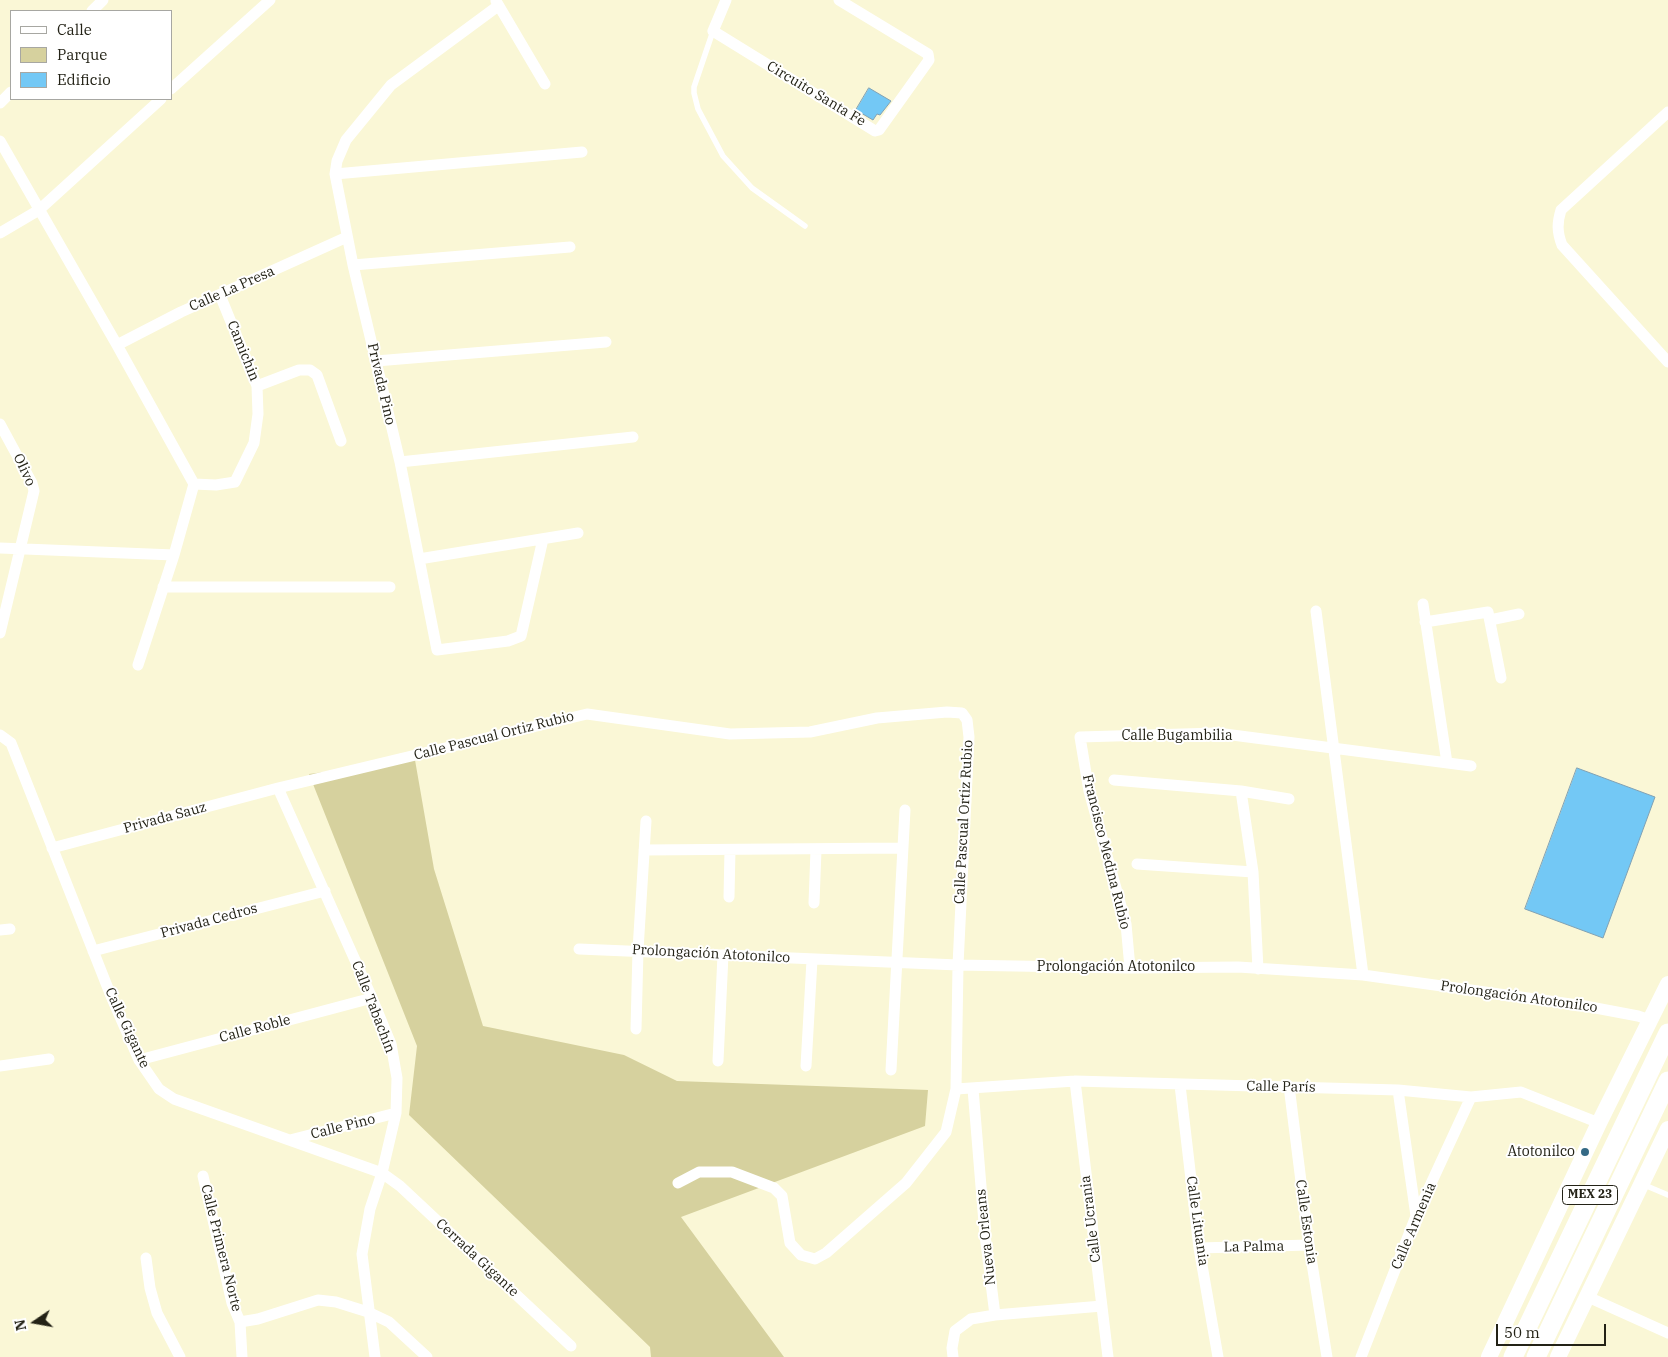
<!DOCTYPE html>
<html>
<head>
<meta charset="utf-8">
<style>
	body { margin:0 }
	#map { position:relative; width:1668px; height:1357px; overflow:hidden; background:#faf7d6; font-family:"IBM Plex Serif",serif }
	canvas { display:block }
	.legend { position:absolute; left:10px; top:10px; width:162px; height:90px; box-sizing:border-box; background:#fff; border:1px solid #a7a7a2; margin:0; padding:6px 9px; list-style:none; font-size:15px; color:#232216 }
	.legend li { display:flex; align-items:center; gap:10px; height:25px }
	.legend b { width:25px; border:1px solid #a7a7a2 }
	.north { position:absolute; left:10px; top:1297px; width:50px; height:50px; -webkit-text-stroke:4px #fff; paint-order:stroke; rotate:258deg; font-size:14px; font-weight:700; line-height:20px; text-align:center; color:#232216 }
	.north::after { content:''; display:block; margin:auto; width:18px; height:22px; background:#232216; clip-path:polygon(50% 0,100% 100%,50% 72%,0 100%) }
	.scale { position:absolute; left:1496px; top:1324px; width:110px; height:22px; box-sizing:border-box; border:2px solid #232216; border-top:0; padding-left:6px; font-size:15px; line-height:18px; white-space:nowrap; color:#232216; -webkit-text-stroke:4px #fff; paint-order:stroke }
</style>
</head>
<body>
<div id="map">
<canvas width="1668" height="1357"></canvas>
<ul class="legend">
<li><b style="height:6px;background:#fff"></b>Calle</li>
<li><b style="height:14px;background:#d6d19e"></b>Parque</li>
<li><b style="height:14px;background:#73c8f5"></b>Edificio</li>
</ul>
<div class="north">N</div>
<div class="scale">50 m</div>
</div>
<script>
const context = document.querySelector('canvas').getContext('2d');
context.lineJoin = 'round';
function fill(path, color) {
  context.fillStyle = color;
  context.fill(path, 'evenodd');
}
function stroke(path, color, width, dash) {
  context.strokeStyle = color;
  context.lineWidth = width;
  context.lineCap = dash ? 'butt' : 'round';
  context.setLineDash(dash || []);
  context.stroke(path);
}
function write(font, color, halo, rows, align = 'center') {
  context.font = font + ' "IBM Plex Serif",serif';
  context.lineWidth = 4;
  context.setLineDash([]);
  context.textBaseline = 'middle';
  context.strokeStyle = halo;
  context.fillStyle = color;
  for (const [text, x, y, turn = 0] of rows) {
    context.save();
    context.translate(x, y);
    context.rotate((+turn || 0) * Math.PI / 180);
    context.textAlign = isNaN(turn) ? turn : align;
    if (halo) context.strokeText(text, 0, 0);
    context.fillText(text, 0, 0);
    context.restore();
  }
}
fill(new Path2D(`
	M415 760 434 869 483 1026 624 1055 677 1081 928 1090 925 1126 681 1217 784 1357H651L650 1347 409 1115 417 1046 309 774Z`), '#d6d19e');
const building = new Path2D(`
	M869 88 891 101 880 115 877 114 873 120 856 110Z
	M1577 768 1655 797 1603 938 1525 909Z`);
fill(building, '#73c8f5');
stroke(building, '#81a1b3', 1);
stroke(new Path2D(`
	M713 31 694 87V93L698 109 723 156 752 188 805 226
	M1642 1184 1668 1195`), '#fff', 5.5);
stroke(new Path2D(`
	M726 0 713 31 875 131 879 130 929 60 928 54 839 0
	M496 1 545 84
	M498 6 391 85 346 140 337 161 335 174 353 265 400 462 437 650 508 641 521 636 543 539
	M92 11 103 0
	M171 89 270 0
	M0 103 11 92
	M1668 112 1561 210C1557 223 1557 232 1562 245L1668 362
	M0 141 117 345 194 484 174 555 138 665
	M335 174 582 152
	M0 233 39 210 161 99
	M353 265 570 247
	M117 345 181 312 347 237
	M376 361 606 342
	M257 386 299 370H310L317 375 341 441
	M0 424 32 483 34 491 0 633
	M400 462 633 437
	M194 484 216 485 235 482 254 443 258 414 257 386 220 295
	M0 548 174 555
	M419 559 578 533
	M163 587H390
	M1423 604 1447 763
	M1316 611 1363 975
	M1490 620 1519 614
	M1425 622 1488 612 1501 678
	M0 735 11 743 111 996 139 1060 159 1089 174 1099 382 1173 400 1186 571 1346
	M1114 780 1241 791 1289 799
	M278 788 372 998 391 1044 397 1078 396 1113 382 1173 370 1209 362 1254 375 1357
	M1241 791 1253 872 1258 969
	M52 848 278 788 587 714 730 734 810 732 877 718 947 712 962 713 967 720 969 737 958 965 956 1089 946 1132 906 1183 826 1253 815 1259 801 1255 790 1243 782 1196 774 1188 732 1172H699L678 1183
	M644 850 902 848
	M1137 864 1253 872
	M729 897 730 850
	M814 903 816 850
	M0 930 10 929
	M579 949 958 965 1130 968 1238 967 1363 975 1585 1006 1638 1016 1650 1020
	M93 951 325 891
	M1130 968 1126 924 1089 791 1080 737 1217 733 1471 766
	M636 1029 638 950 646 821
	M139 1060 372 998
	M718 1061 723 955
	M0 1066 49 1059
	M806 1066 812 960
	M891 1070 905 810
	M1075 1081 1108 1357
	M1180 1085 1199 1248 1218 1357
	M1289 1086 1309 1245 1327 1357
	M956 1089 1075 1081 1398 1090 1471 1097 1521 1092 1599 1123
	M973 1089 985 1235 995 1315
	M1398 1090 1416 1216
	M290 1140 396 1113
	M203 1176 232 1303 240 1322 258 1319 318 1300 336 1302 368 1312 389 1322 427 1357
	M1199 1248 1309 1245
	M146 1258 150 1288 157 1313 180 1357
	M1588 1297 1668 1333
	M240 1322 242 1357
	M953 1357 952 1348 955 1331 971 1319 995 1315 1102 1306
	M1361 1357 1416 1216 1471 1097`), '#fff', 11);
stroke(new Path2D(`
	M1489 1357 1599 1123 1668 984
	M1558 1357 1668 1129`), '#fff', 16);
stroke(new Path2D(`
	M1513 1357 1668 1033
	M1536 1357 1668 1081`), '#fff', 19);
for (const [x, y, r, color] of [
	[1585,1152,5,"#346985"]
]) {
  const dot = new Path2D();
  dot.arc(x, y, r, 0, 2 * Math.PI);
  context.fillStyle = color;
  context.fill(dot);
  stroke(dot, '#fff', 2);
}
for (const [x, y, w] of [
	[1590,1195,55]
]) {
  const box = new Path2D();
  box.roundRect(x - w / 2, y - 9.5, w, 19, 4);
  context.fillStyle = '#fff';
  context.fill(box);
  stroke(box, '#232216', 1);
}
write('bold 12px', '#232216', null, [
	["MEX 23",1590,1195]
]);
write('14px', '#232216', '#fff', [
	["Circuito Santa Fe",816,94,31],
	["Calle La Presa",232,289,-24],
	["Camichin",243,351,68],
	["Privada Pino",381,384,77],
	["Olivo",24,470,65],
	["Calle Pascual Ortiz Rubio",494,736,-14],
	["Calle Bugambilia",1177,736],
	["Privada Sauz",165,818,-15],
	["Calle Pascual Ortiz Rubio",964,822,-87],
	["Francisco Medina Rubio",1106,852,76],
	["Privada Cedros",209,921,-15],
	["Prolongación Atotonilco",711,954,3],
	["Prolongación Atotonilco",1116,967],
	["Prolongación Atotonilco",1519,997,8],
	["Calle Tabachín",373,1007,69],
	["Calle Gigante",127,1028,65],
	["Calle Roble",255,1029,-15],
	["Calle París",1281,1087,1],
	["Calle Pino",343,1127,-14],
	["Calle Ucrania",1091,1219,-97],
	["Calle Lituania",1197,1221,82],
	["Calle Estonia",1306,1222,82],
	["Calle Armenia",1414,1226,-67],
	["Nueva Orleans",986,1237,-96],
	["La Palma",1254,1247,-1],
	["Calle Primera Norte",221,1248,76],
	["Cerrada Gigante",477,1258,43]
]);
write('14px', '#232216', '#fff', [
	["Atotonilco",1575,1152]
], 'right');
</script>
</body>
</html>
